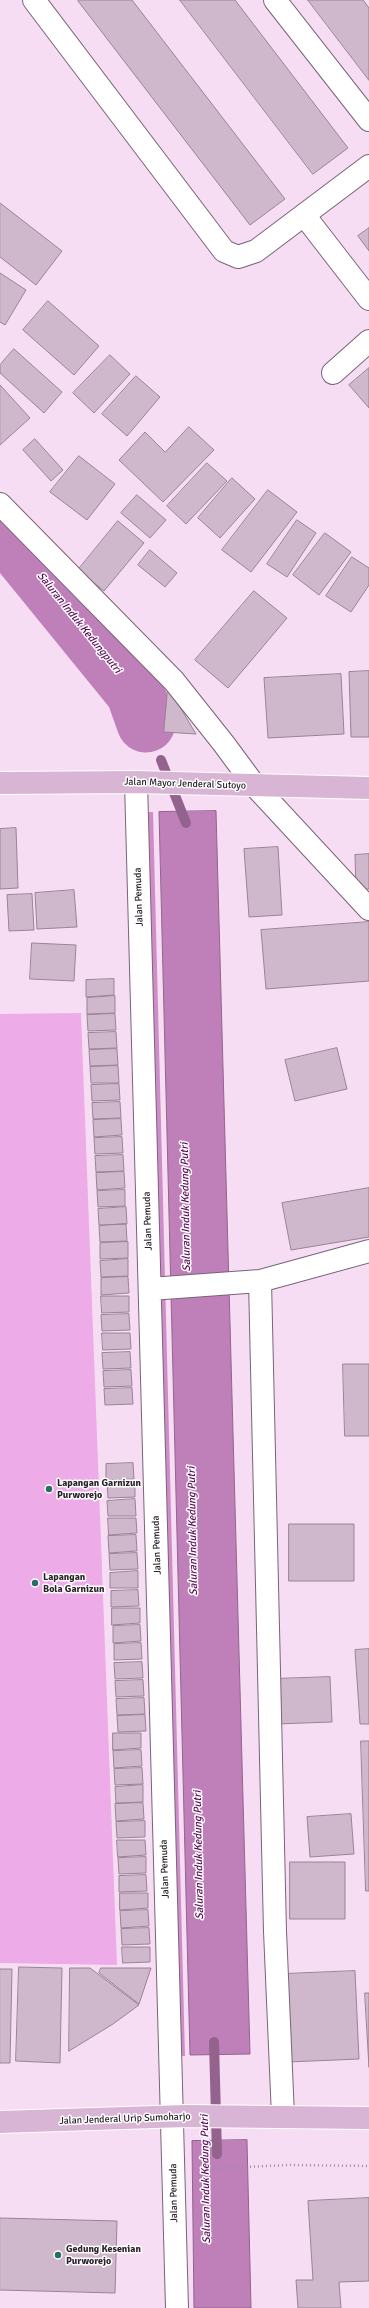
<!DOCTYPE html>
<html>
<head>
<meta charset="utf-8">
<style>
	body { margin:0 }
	canvas { display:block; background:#f6ddf3 }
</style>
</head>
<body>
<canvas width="369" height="2308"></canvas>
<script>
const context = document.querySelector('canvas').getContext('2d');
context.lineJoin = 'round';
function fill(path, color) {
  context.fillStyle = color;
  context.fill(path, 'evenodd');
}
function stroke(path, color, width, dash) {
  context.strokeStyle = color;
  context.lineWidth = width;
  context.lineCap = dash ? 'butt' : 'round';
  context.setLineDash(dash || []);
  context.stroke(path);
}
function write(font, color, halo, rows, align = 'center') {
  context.font = font + ' Signika,sans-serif';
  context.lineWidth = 3;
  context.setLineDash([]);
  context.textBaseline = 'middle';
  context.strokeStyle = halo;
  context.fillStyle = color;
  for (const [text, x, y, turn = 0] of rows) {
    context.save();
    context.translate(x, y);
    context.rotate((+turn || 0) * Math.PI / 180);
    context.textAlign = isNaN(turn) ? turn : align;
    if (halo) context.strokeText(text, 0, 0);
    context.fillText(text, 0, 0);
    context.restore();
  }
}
fill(new Path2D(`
	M81 1013 117 1965 0 1963V1014Z`), '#edace7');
fill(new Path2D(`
	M141 812H153L185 2056H174Z`), '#ce8dc9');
const water = new Path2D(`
	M216 811 250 2054 190 2055 159 812Z
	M247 2140 251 2308H194L192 2141Z`);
fill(water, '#bf7fb9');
stroke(water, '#93638e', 1);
stroke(new Path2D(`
	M161 760 186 823
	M214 2042 217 2154`), '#93638e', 10);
stroke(new Path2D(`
	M0 530 21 552 135 692 146 723`), '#bf7fb9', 59);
const building = new Path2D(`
	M80 0H132L285 199 250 225 78 1Z
	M180 0H235L348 148 313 174Z
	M308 0H363L369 8V80Z
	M0 203 62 251 36 285 0 257Z
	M369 228V251L358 236Z
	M0 273 26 290 5 325 0 322Z
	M48 301 99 346 74 375 23 330Z
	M14 349 62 392 44 413 0 373V365Z
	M110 355 130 374 94 413 73 393Z
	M369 368V408L349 385Z
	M136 376 160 397 127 436 102 414Z
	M0 385 30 418 0 445Z
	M189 427 214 450 163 502 119 460 145 432 165 452Z
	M35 439 63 470 51 481 23 450Z
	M79 456 115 484 87 520 50 492Z
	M207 463 227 481 186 524 167 506Z
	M232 478 255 499 220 538 198 518Z
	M268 490 297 512 251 572 222 550Z
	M137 495 166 520 150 538 121 513Z
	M297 520 316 533 287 577 267 564Z
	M118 521 144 543 104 591 78 570Z
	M325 533 351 552 319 595 293 575Z
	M150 550 177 573 165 587 138 565Z
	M352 557 369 568V585L351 612 326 596Z
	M254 591 287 618 228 688 195 660Z
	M369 671V737H351L349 672Z
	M341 674 344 734 268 738 264 678Z
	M168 687 196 734 164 732Z
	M16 828 18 888 0 889V829Z
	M278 847 282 915 249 917 244 849Z
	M369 854V889H356L355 855Z
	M74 890 77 927 37 929 35 893Z
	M32 894 34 930 9 931 7 895Z
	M369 922V981L266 989 261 930Z
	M32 943 76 945 74 981 30 979Z
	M114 979V995L86 997V980Z
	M115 996V1013L87 1014V998Z
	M115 1014 116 1030 88 1031 87 1015Z
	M116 1032 117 1048 89 1049 88 1033Z
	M337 1048 347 1089 295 1101 285 1060Z
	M117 1049 118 1065 90 1066 89 1050Z
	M118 1066 119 1083H91L90 1067Z
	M119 1084 120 1100 92 1101 91 1085Z
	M120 1102 121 1118 93 1119 92 1103Z
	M121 1119 122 1135 94 1137 93 1120Z
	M122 1137 123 1153 95 1154 94 1138Z
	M123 1155 124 1171 96 1172 95 1156Z
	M124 1172 125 1188 97 1190 96 1173Z
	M369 1188V1237L291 1250 282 1203Z
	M125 1190V1206L98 1207 97 1191Z
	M126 1207 127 1224 99 1225 98 1209Z
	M126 1224 127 1241 100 1242 99 1226Z
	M128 1242V1258L100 1259V1243Z
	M128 1259V1276L101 1277 100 1261Z
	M128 1277 129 1293 101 1295V1278Z
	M101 1296H129V1312L102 1313Z
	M129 1314 130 1330 102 1331 101 1315Z
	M102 1333H130L131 1349 103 1350Z
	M130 1352 131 1368 103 1369 102 1353Z
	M343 1364H369V1436H345Z
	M131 1370 132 1386 104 1387 103 1371Z
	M132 1388 133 1404 105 1405 104 1389Z
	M133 1463 134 1479 106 1480V1464Z
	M135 1481V1497L108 1498 107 1482Z
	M135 1499 136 1516H108L107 1501Z
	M108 1518H136L137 1533 109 1535Z
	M289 1524H354V1581H289Z
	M136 1535 137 1551 109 1553 108 1536Z
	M137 1553 138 1569 110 1570 109 1554Z
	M138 1571V1588H110V1573Z
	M138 1590 139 1606 111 1607V1591Z
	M112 1608H140V1623L112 1625Z
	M140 1625 141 1641 113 1643V1626Z
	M141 1643 142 1659 114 1660V1644Z
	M369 1649V1724H360L355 1650Z
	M142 1662 143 1678 115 1679 114 1663Z
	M330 1677 332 1722 276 1724 274 1679Z
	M143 1680 144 1696 116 1697 115 1681Z
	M144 1698 145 1714 117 1715 116 1699Z
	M145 1715 146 1731 118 1732 117 1716Z
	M113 1733H141V1748L113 1750Z
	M361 1741H369V1891H366Z
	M141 1750 142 1766 114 1768 113 1751Z
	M142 1768 143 1784 115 1785 114 1769Z
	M143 1785V1802L116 1803 115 1787Z
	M143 1803 144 1819 116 1821 115 1804Z
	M351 1814 354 1854 310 1857 307 1817Z
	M145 1821V1837L117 1838 116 1822Z
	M117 1840H145L146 1855 118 1857Z
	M146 1857V1873L119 1874 118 1858Z
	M290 1862H345V1919H290Z
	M146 1875 147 1891 119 1892V1876Z
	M120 1893H148V1908L120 1910Z
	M148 1910 149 1926 121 1928 120 1911Z
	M149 1928 150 1944 122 1945 121 1929Z
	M122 1947H150V1962L123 1963Z
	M19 1967 62 1968 60 2063 16 2061Z
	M70 1968H90L139 2005 113 2024 69 2051Z
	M101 1968H151L139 2004 99 1973Z
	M0 1969H12L10 2063H0Z
	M355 1971 359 2059 288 2062 284 1974Z
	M365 1993H369V2067Z
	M369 2198V2281L339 2282 341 2308H298L296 2280H313L308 2201Z
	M0 2218 117 2221 115 2293 0 2290Z`);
fill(building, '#cfb7cc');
stroke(building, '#9a8398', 1);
const minor = new Path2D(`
	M34 0 224 251 238 257 256 251 369 166
	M275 0 369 120
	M304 215 369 299
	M333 373 369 341
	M0 504 174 681 224 744 255 786 369 909
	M136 782 177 2308
	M150 1289 260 1281
	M283 2116 275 1931 260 1281 369 1251`);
const major = new Path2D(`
	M0 783 136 782 369 788
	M0 2122 186 2116 369 2118`);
stroke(minor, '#796477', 24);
stroke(major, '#fff', 24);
stroke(new Path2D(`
	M202 2169 288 2165 369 2166`), '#9e8c9c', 2.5, [1, 3]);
stroke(minor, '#fff', 22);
stroke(major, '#d8b5d4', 22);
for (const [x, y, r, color] of [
	[49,1489,4,"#286e61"],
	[35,1583,4,"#286e61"],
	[58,2255,4,"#286e61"]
]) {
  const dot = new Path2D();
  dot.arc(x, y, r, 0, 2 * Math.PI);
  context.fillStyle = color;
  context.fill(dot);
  stroke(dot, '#fff', 1.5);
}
write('10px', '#2b222a', '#fff', [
	["Jalan Mayor Jenderal Sutoyo",185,784,2],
	["Jalan Pemuda",139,897,-92],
	["Jalan Pemuda",148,1221,-92],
	["Jalan Pemuda",157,1545,-92],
	["Jalan Pemuda",165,1869,-92],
	["Jalan Jenderal Urip Sumoharjo",125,2119,-2],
	["Jalan Pemuda",174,2193,-91]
]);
write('bold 10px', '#2b222a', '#fff', [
	["Lapangan Garnizun",57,1483],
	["Purworejo",57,1495],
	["Lapangan",43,1577],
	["Bola Garnizun",43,1589],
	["Gedung Kesenian",66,2249],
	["Purworejo",66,2261]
], 'left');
write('italic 11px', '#5c0c59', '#fff', [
	["Saluran Induk Kedungputri",79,623,51],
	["Saluran Induk Kedung Putri",186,1207,-91],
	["Saluran Induk Kedung Putri",193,1531,-91],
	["Saluran Induk Kedung Putri",199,1855,-91],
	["Saluran Induk Kedung Putri",206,2179,-91]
]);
</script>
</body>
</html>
